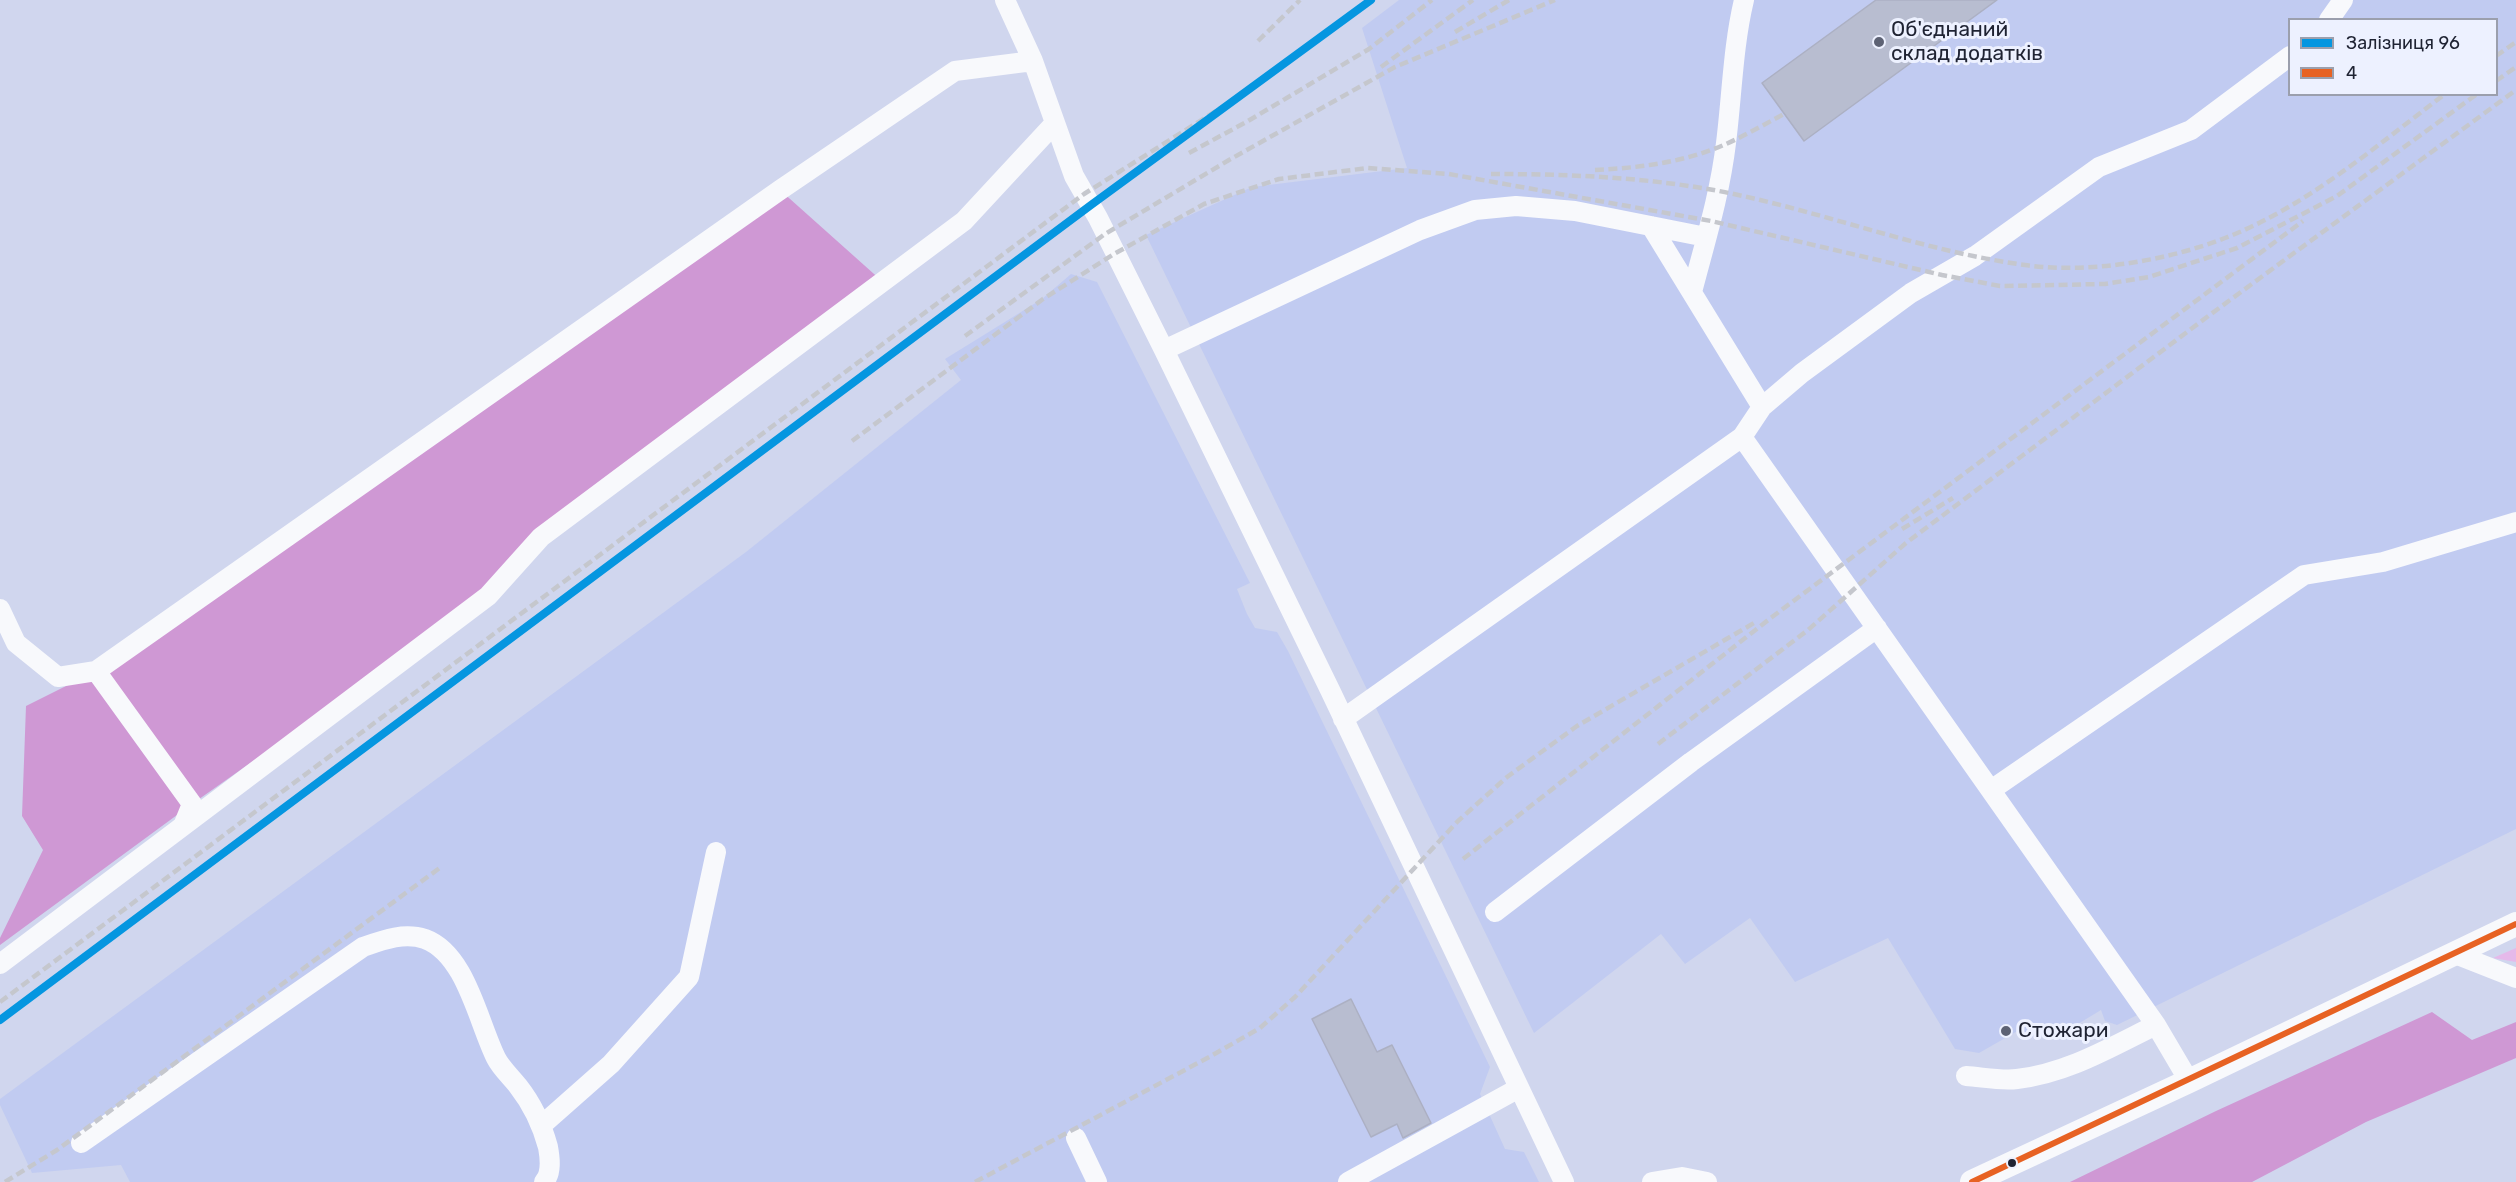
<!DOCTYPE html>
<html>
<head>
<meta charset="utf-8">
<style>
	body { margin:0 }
	#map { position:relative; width:2516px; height:1182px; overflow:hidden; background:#d0d6ee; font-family:Rubik,sans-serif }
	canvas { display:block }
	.legend { position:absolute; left:2288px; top:18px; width:210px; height:78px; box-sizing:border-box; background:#edf1ff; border:2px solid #9b9fad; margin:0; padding:8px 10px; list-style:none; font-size:18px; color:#1f2333 }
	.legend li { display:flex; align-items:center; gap:12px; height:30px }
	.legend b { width:30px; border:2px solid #9b9fad }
</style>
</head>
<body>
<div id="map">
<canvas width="2516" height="1182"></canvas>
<ul class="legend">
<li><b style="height:8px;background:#0596e0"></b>Залізниця 96</li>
<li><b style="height:8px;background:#e76223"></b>4</li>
</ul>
</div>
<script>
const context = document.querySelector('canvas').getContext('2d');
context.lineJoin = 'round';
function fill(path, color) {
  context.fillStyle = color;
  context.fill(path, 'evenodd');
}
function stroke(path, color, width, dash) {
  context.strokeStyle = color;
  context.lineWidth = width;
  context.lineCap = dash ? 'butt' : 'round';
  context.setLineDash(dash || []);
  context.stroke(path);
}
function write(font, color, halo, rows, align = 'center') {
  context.font = font + ' Rubik,sans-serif';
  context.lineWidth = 6;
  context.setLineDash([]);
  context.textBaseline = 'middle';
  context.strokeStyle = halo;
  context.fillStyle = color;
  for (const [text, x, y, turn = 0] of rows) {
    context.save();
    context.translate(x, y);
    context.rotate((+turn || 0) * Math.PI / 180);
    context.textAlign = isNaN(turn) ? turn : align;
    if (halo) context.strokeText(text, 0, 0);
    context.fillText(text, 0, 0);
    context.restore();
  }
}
fill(new Path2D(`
	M1399 0H2516V829L2117 1025 2105 1021 2101 1010 2068 1030 2063 1022 2027 1040 2021 1029 1979 1053 1955 1049 1888 938 1795 982 1750 918 1685 964 1661 934 1534 1033 1146 235 1252 187 1407 168 1362 28ZM2290 20H2496V94H2290Z
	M1071 274 1097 282 1250 583 1237 589 1247 614 1255 628 1277 632 1288 651 1490 1067 1480 1094 1505 1149 1524 1152 1539 1182H130L121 1165 32 1173 0 1105V1099L746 552 961 380 945 359 1042 299Z`), '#c1cbf1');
fill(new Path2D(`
	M2516 948V962L2493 958Z`), '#e5b9ea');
fill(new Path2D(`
	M780 190 883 282 541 537 488 596 192 804 0 945V938L43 850 22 816 26 706 96 671Z
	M2432 1012 2472 1040 2516 1022V1058L2366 1122 2252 1182H2070L2216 1111Z`), '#cf98d4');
const building = new Path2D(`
	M1876 0H1997L1804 141 1762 83Z
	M1351 999 1377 1052 1392 1045 1431 1123 1403 1138 1397 1124 1371 1137 1312 1019Z`);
fill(building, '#b8bdd0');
stroke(building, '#acb0c3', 1.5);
stroke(new Path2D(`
	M1005 0 1033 61 1074 176 1098 218 1164 350 1330 690 1564 1182
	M2329 20 2343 0
	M1651 226 1762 407
	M1692 292C1705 242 1720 194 1726 143 1732 95 1733 46 1744 0
	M1164 350 1420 230 1475 210 1516 206 1575 211 1706 237
	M0 609 16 643 58 677 96 671 780 190 955 71 1033 61
	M96 671 192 804 183 826
	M1343 719 1742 437
	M1991 790 2304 575 2383 562 2516 522
	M1495 912 1691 762 1877 628
	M2455 954 2516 978
	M0 964 488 596 541 537 964 221 1054 124
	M1966 1076C1982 1077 2001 1081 2017 1079 2068 1073 2111 1047 2156 1025
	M2189 1081 2156 1025 1742 437 1762 407 1802 373 1911 293 1975 256 2099 167 2191 130 2290 56
	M542 1125 611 1064 689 977 716 852
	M1076 1138 1097 1182
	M81 1143 363 947C383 940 404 932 425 939 466 954 478 1022 496 1058 501 1068 511 1077 518 1086 533 1105 542 1125 548 1147 550 1158 552 1173 544 1182
	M1348 1182 1519 1088
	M1652 1182 1682 1177 1707 1182`), '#f8f9fc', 20);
stroke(new Path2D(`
	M1972 1182 2189 1081 2516 924`), '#f8f9fc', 24);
stroke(new Path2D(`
	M1455 32 1509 0
	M1258 41 1300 0
	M2496 56 2516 42
	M1381 67 1473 0
	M2496 81 2516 67
	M1189 153 1248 121 1369 49 1432 0
	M1595 170C1639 168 1686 162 1726 144 1746 135 1765 124 1784 114
	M1491 174C1566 174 1644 177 1719 191 1822 211 1921 251 2025 265 2088 274 2166 261 2225 238 2306 207 2376 146 2445 94
	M965 336 1105 234 1229 160 1395 67 1555 0
	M852 441 1043 299 1114 254 1204 204 1279 179 1368 168 1449 174 1711 221 1942 275 2000 286 2105 284 2149 277 2237 248 2337 196 2477 94
	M1902 529 1953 498
	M1658 744 1808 630 1906 543 2211 314 2516 90
	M1463 859 1772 617 2303 221
	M0 1002 1084 194 1238 97
	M5 1182 57 1150 441 867
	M975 1182 1211 1056 1260 1028 1295 997 1458 821 1507 777 1577 726 1754 623`), '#c5c7cd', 4.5, [9, 4.5]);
stroke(new Path2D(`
	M1972 1182 2516 924`), '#e76223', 6);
stroke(new Path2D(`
	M0 1020 1091 205 1371 0`), '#0596e0', 8);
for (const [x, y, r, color] of [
	[1879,42,6,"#5d6274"],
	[2006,1031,6,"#5d6274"],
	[2012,1163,5,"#1f2333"]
]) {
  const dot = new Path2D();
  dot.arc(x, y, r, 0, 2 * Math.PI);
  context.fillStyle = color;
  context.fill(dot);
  stroke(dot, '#edf1ff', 2);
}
write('21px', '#1f2333', '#edf1ff', [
	["Об'єднаний",1891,30],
	["склад додатків",1891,54],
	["Стожари",2018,1031]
], 'left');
</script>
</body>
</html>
